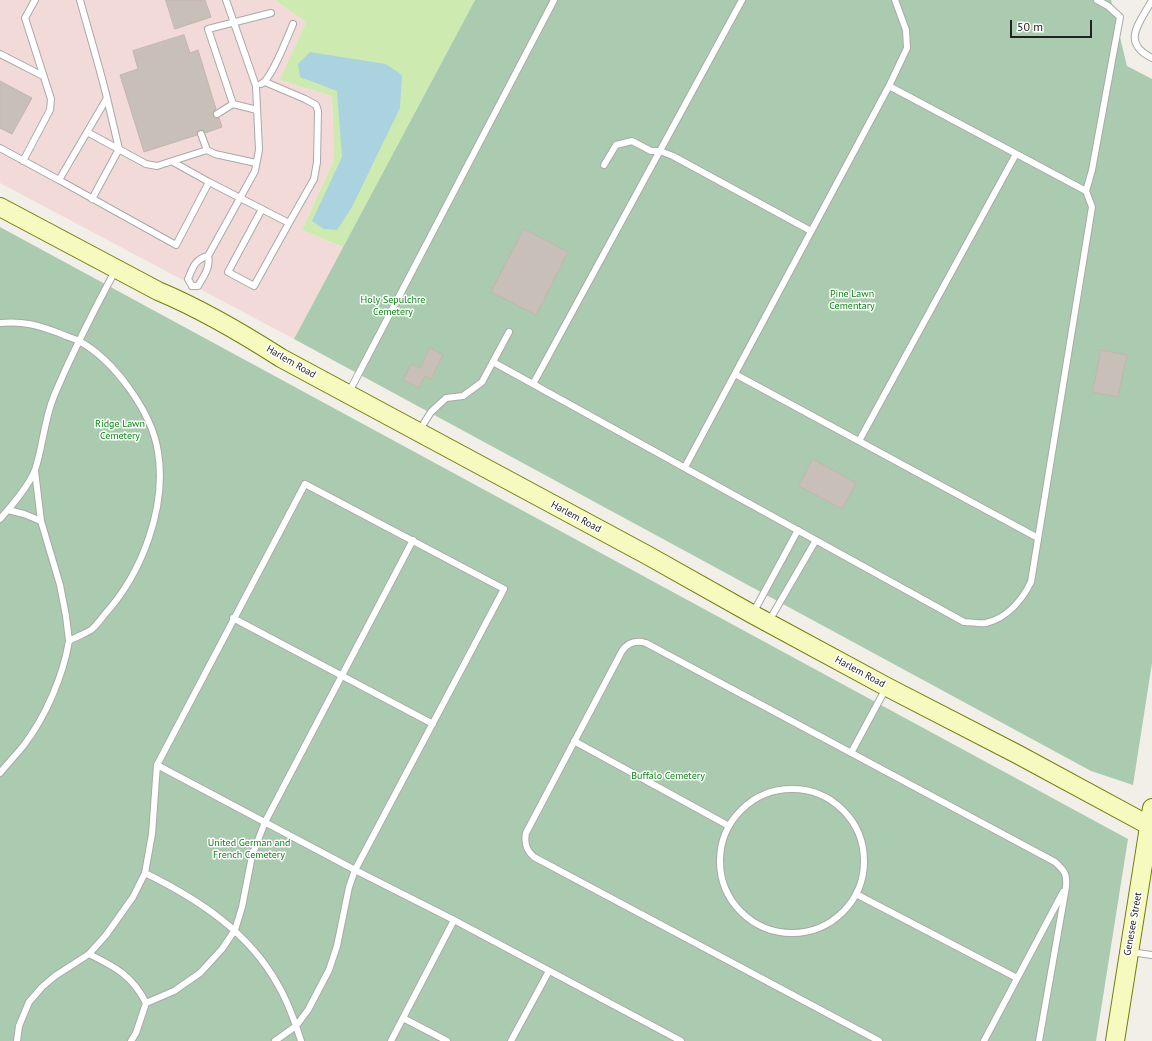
<!DOCTYPE html>
<html>
<head>
<meta charset="utf-8">
<style>
	body { margin:0 }
	#map { position:relative; width:1152px; height:1041px; overflow:hidden; background:#f2efe9; font-family:"PT Sans",sans-serif }
	canvas { display:block }
	.scale { position:absolute; left:1010px; top:20px; width:82px; height:18px; box-sizing:border-box; border:2px solid #222; border-top:0; padding-left:5px; font-size:12px; line-height:14px; white-space:nowrap; color:#222; -webkit-text-stroke:3px #fff; paint-order:stroke }
</style>
</head>
<body>
<div id="map">
<canvas width="1152" height="1041"></canvas>
<div class="scale">50 m</div>
</div>
<script>
const context = document.querySelector('canvas').getContext('2d');
context.lineJoin = 'round';
function fill(path, color) {
  context.fillStyle = color;
  context.fill(path, 'evenodd');
}
function stroke(path, color, width, dash) {
  context.strokeStyle = color;
  context.lineWidth = width;
  context.lineCap = dash ? 'butt' : 'round';
  context.setLineDash(dash || []);
  context.stroke(path);
}
function write(font, color, halo, rows, align = 'center') {
  context.font = font + ' "PT Sans",sans-serif';
  context.lineWidth = 3;
  context.setLineDash([]);
  context.textBaseline = 'middle';
  context.strokeStyle = halo;
  context.fillStyle = color;
  for (const [text, x, y, turn = 0] of rows) {
    context.save();
    context.translate(x, y);
    context.rotate((+turn || 0) * Math.PI / 180);
    context.textAlign = isNaN(turn) ? turn : align;
    if (halo) context.strokeText(text, 0, 0);
    context.fillText(text, 0, 0);
    context.restore();
  }
}
fill(new Path2D(`
	M0 0H275L306 22 281 80 332 96 334 160 302 230 343 247 294 339 0 183Z`), '#f2dad9');
fill(new Path2D(`
	M275 0H475L343 247 302 230 334 160 332 96 280 80 306 22Z`), '#cdebb0');
fill(new Path2D(`
	M475 0H1111L1127 66 1152 79V663L1133 785 1091 771 294 339Z
	M0 227 1128 839 1096 1041H0Z`), '#aacbaf');
fill(new Path2D(`
	M310 52 386 64 402 75 400 108 352 207 337 230 324 229 312 221 342 157 337 91 300 77 298 64Z`), '#aad3df');
const building = new Path2D(`
	M166 0H205L211 17 175 29Z
	M184 35 190 53 198 50 216 109 213 112V116L215 118H219L222 127 205 133 204 130H200L197 131V135L144 152 120 75 138 69 133 51Z
	M0 81 32 98 12 134 0 128Z
	M524 229 568 252 536 315 491 292Z
	M430 348 443 355 431 379 425 376 419 388 403 380 411 364 420 368Z
	M1101 350 1127 355 1118 397 1093 392Z
	M813 459 856 483 842 509 799 486Z`);
fill(building, '#c7bfb8');
stroke(building, '#c4b6ab', 1);
const lane = new Path2D(`
	M80 0C89 33 99 65 107 98L59 180 176 245 209 182 289 223 314 179 317 162 318 111 316 105 305 99 265 82
	M1152 0C1140 23 1120 42 1152 58
	M0 54 43 76
	M261 84C271 80 288 36 293 24
	M257 110 233 104 208 29 271 13
	M217 114 233 104
	M87 132 146 164 157 166 207 150 215 154 256 163
	M201 134 207 150
	M0 148 59 180
	M23 161 50 110 51 99 25 18 35 0
	M173 162 209 182
	M604 165 616 145 632 141 651 151H660L673 156 811 231
	M1086 191 1092 170 1120 17 1108 6 1097 0
	M92 199 119 149 107 98
	M262 209 228 272 254 286 289 223
	M192 286H198C203 277 211 267 208 256L255 171 259 150 256 86 226 0
	M192 286 188 279C193 267 195 259 208 256
	M0 323C24 321 37 325 59 333 65 336 73 338 79 341 114 360 152 412 158 452 167 507 142 573 105 614 101 619 96 626 91 630 84 634 76 637 69 641 63 676 46 716 24 745 17 754 8 763 0 773
	M493 362 964 622C971 622 980 624 986 623 1007 618 1022 600 1031 582L1092 207 1086 191 889 86
	M735 374 1038 538
	M533 384 742 0
	M349 392 554 0
	M419 431 431 412 446 398 463 396 482 382 509 332
	M859 441 1016 154
	M685 467 889 86 907 48 906 30 895 0
	M35 471 41 521 60 585 66 616 69 641
	M8 510 24 514 41 521
	M0 519C10 508 30 484 35 470 43 446 44 420 54 396 72 353 93 312 115 271
	M753 613 798 530
	M233 618 433 724
	M769 621 816 540
	M574 741 729 826
	M851 753 886 688
	M157 765 355 870 454 920 681 1041
	M720 861a72 72 0 1 1 144 0a72 72 0 1 1-144 0Z
	M145 873C198 899 249 932 278 985 288 1002 295 1022 301 1041
	M856 894 1017 978
	M1130 952 1152 955
	M89 954C115 967 132 975 146 1003L136 1033 131 1041
	M146 1003 174 991 200 973 222 949 235 930 242 907 252 856 265 822 413 540
	M403 1018 447 1041
	M17 1041 19 1026 29 1002 42 987 55 976 89 954 106 935 133 897 145 873 152 834 157 765 305 484 504 589 355 870 349 887 337 946 329 970 308 1010 296 1026 275 1041
	M391 1041 454 920
	M511 1041 549 971
	M879 1041 534 857C526 850 524 843 526 833L622 651C628 642 636 640 646 643L1055 862C1065 871 1067 874 1066 887L1039 1041
	M984 1041 1063 892`);
const secondary = new Path2D(`
	M0 207 158 291C201 309 242 333 281 358L647 555 752 614 887 687 1017 754 1152 827
	M1115 1041 1152 808`);
stroke(lane, '#a9a9a9', 8);
stroke(secondary, '#707d05', 20);
stroke(lane, '#fff', 6);
stroke(secondary, '#f7fabf', 18);
write('10px', '#0c8416', '#fff', [
	["Pine Lawn",852,294],
	["Cementary",852,306],
	["Holy Sepulchre",393,300],
	["Cemetery",393,312],
	["Ridge Lawn",120,424],
	["Cemetery",120,436],
	["Buffalo Cemetery",668,776],
	["United German and",249,843],
	["French Cemetery",249,855]
]);
write('10px', '#222', '#fff', [
	["Harlem Road",291,362,30],
	["Harlem Road",576,517,28],
	["Harlem Road",860,672,28],
	["Genesee Street",1133,924,-80]
]);
</script>
</body>
</html>
